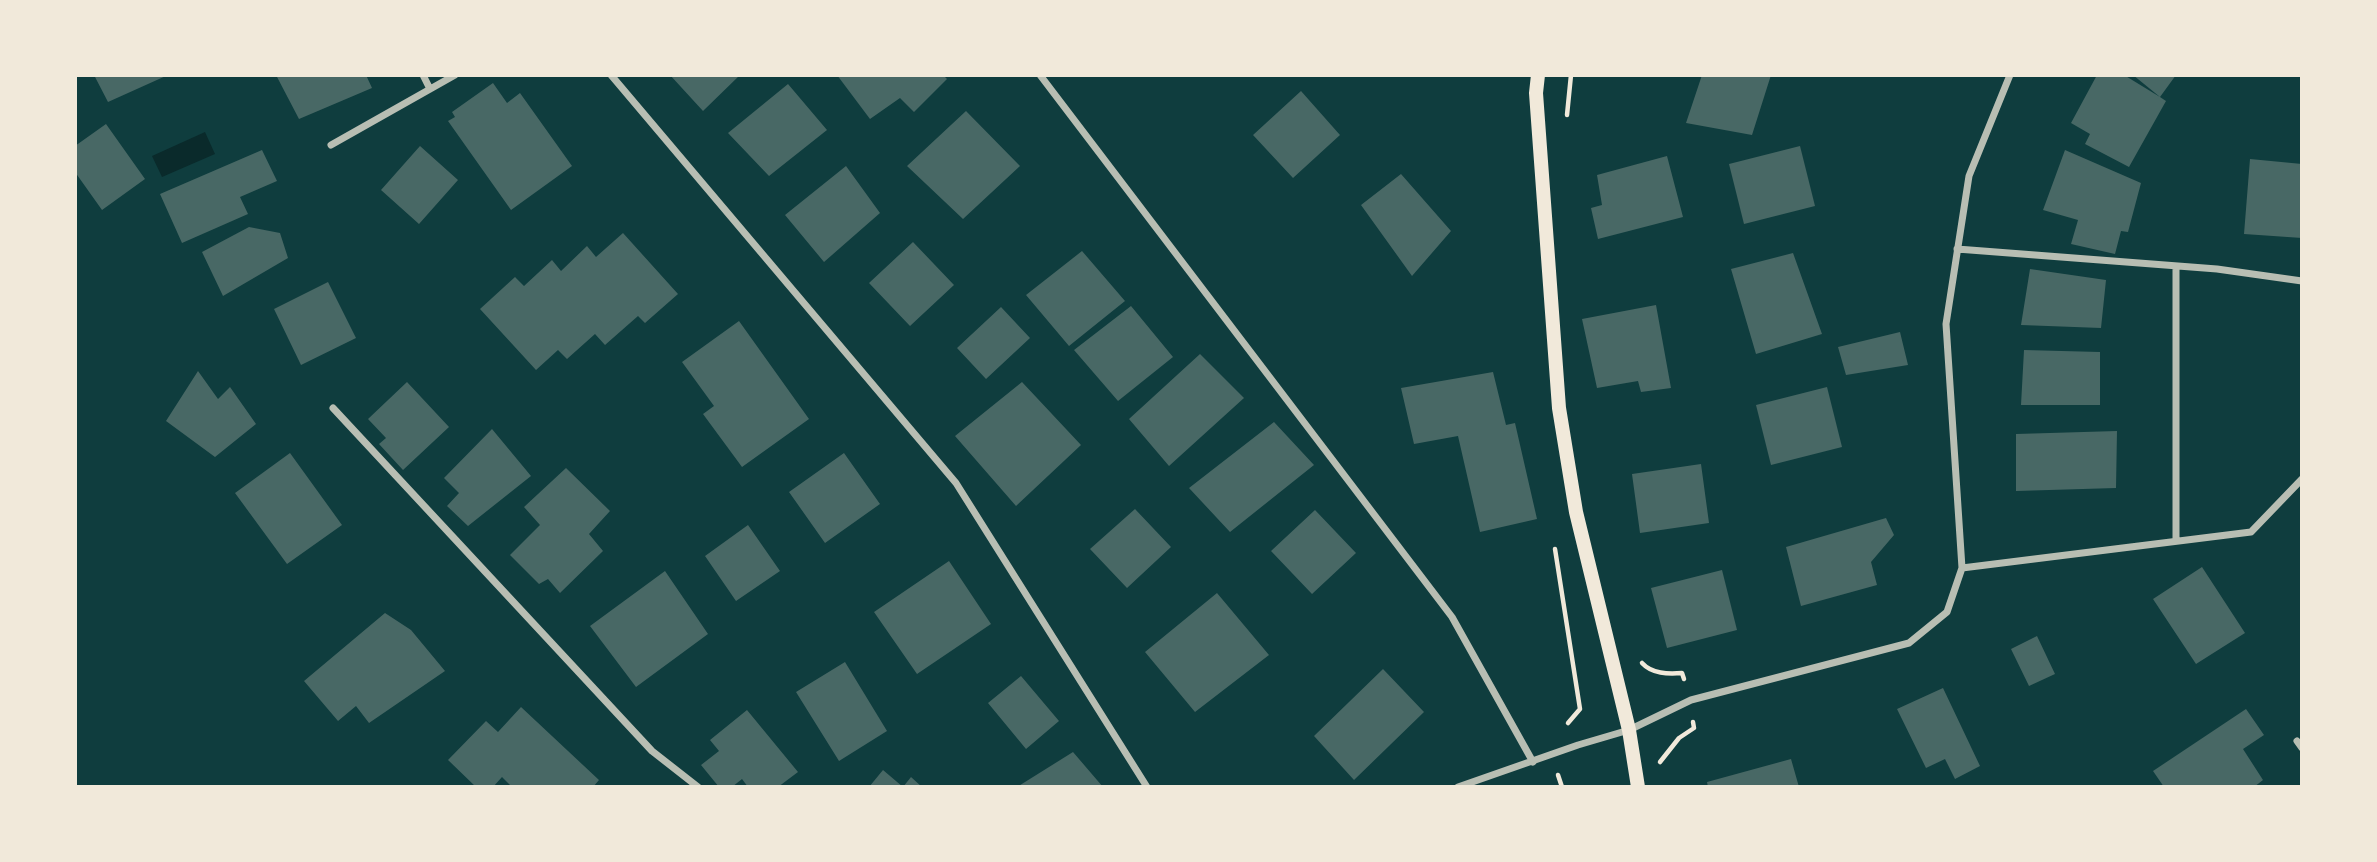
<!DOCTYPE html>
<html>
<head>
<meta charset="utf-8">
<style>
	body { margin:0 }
	#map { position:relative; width:2377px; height:862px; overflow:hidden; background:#0f3d3e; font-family:"Crimson Pro",serif }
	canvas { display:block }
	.frame { position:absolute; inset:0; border:77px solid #f1e9da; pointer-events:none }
</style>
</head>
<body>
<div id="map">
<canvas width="2377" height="862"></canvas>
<div class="frame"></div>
</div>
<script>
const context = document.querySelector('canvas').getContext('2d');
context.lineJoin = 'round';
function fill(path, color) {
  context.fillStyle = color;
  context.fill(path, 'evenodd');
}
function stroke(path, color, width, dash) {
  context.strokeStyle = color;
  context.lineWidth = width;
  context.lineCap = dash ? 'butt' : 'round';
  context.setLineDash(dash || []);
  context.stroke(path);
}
fill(new Path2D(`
	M205 132 215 154 162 177 152 156Z`), '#0a2a2b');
fill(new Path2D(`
	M94 75H168L108 102Z
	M276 75H366L372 88 299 119Z
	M670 75H740L703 111Z
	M837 75H943L947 79 914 112 900 98 870 119Z
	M1702 75H1771L1752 135 1686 123Z
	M2097 75H2124L2160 97 2133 75H2176L2160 97 2166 101 2129 167 2085 144 2090 134 2071 123Z
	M493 83 507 103 520 93 572 166 511 210 448 121 455 117 452 112Z
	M788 84 827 130 769 176 728 133Z
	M1301 91 1340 135 1293 178 1253 135Z
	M966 111 1020 166 963 219 907 166Z
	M106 124 145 179 102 210 75 172V146Z
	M420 146 458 180 419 224 381 190Z
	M1800 146 1815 206 1744 224 1729 164Z
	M262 150 277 181 240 197 248 214 182 243 160 194Z
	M2065 150 2141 183 2128 232 2121 231 2115 254 2071 244 2078 220 2043 210Z
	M1667 156 1683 217 1598 239 1591 208 1602 205 1597 175Z
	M2250 159 2302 164V238L2244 234Z
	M846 166 880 213 824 262 785 215Z
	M1401 174 1451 231 1412 276 1361 205Z
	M249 227 280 233 288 258 223 296 202 252Z
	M623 233 678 294 645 323 638 316 605 345 595 334 567 359 558 350 536 370 480 309 515 277 524 286 552 260 561 271 587 246 596 257Z
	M913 242 954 285 910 326 869 283Z
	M1082 251 1125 301 1069 346 1026 295Z
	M1793 253 1822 334 1756 354 1731 269Z
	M2030 269 2106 280 2101 328 2021 325Z
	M328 282 356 338 301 365 274 309Z
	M1656 305 1671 388 1641 392 1638 381 1597 388 1582 319Z
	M1131 306 1173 357 1118 401 1074 350Z
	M1001 307 1030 338 986 379 957 348Z
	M739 321 809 419 742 467 703 414 714 406 682 362Z
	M1900 332 1908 365 1846 375 1838 347Z
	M2024 350 2100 352V405H2021Z
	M1200 354 1244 398 1169 466 1129 419Z
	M198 371 218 399 230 387 256 424 215 457 166 421Z
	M1493 372 1506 425 1515 423 1537 519 1480 532 1458 436 1414 444 1401 388Z
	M407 382 449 427 403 470 379 444 386 438 368 419Z
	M1022 382 1081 445 1016 506 955 436Z
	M1827 387 1842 447 1771 465 1756 405Z
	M1274 422 1314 465 1230 532 1189 488Z
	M492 429 531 476 468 526 447 506 459 493 444 478Z
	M2117 431 2116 488 2016 491V434Z
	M290 453 342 525 287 564 235 493Z
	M844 453 880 504 825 543 789 492Z
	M1701 464 1709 523 1640 533 1632 474Z
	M566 468 610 511 589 534 603 551 560 593 548 579 539 584 510 555 540 525 524 507Z
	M1135 509 1171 547 1127 588 1090 549Z
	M1315 510 1356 553 1312 594 1271 551Z
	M1886 518 1894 535 1871 562 1877 585 1801 606 1786 547Z
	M748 525 780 571 736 601 705 556Z
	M949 561 991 624 917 674 874 612Z
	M2202 567 2245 633 2196 664 2153 599Z
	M1722 570 1737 630 1667 648 1651 588Z
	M665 571 708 634 636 687 590 626Z
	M1217 593 1269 655 1195 712 1145 652Z
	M385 613 411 630 445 671 369 723 356 706 338 721 304 681Z
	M2037 636 2055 674 2029 686 2011 649Z
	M845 662 887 731 839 761 796 692Z
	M1383 669 1424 712 1354 780 1314 736Z
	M1021 676 1059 721 1026 749 988 703Z
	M1943 688 1980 766 1955 779 1945 759 1926 768 1897 709Z
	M521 707 599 780 593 787H512L502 777 493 787H476L448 760 486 721 498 732Z
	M2246 709 2264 735 2243 749 2263 780 2254 787H2164L2153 771Z
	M747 710 798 772 778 787H748L742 779 732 787H719L701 765 719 751 710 740Z
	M1073 752 1103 787H1017Z
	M1791 759 1799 787H1708L1707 782Z
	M883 770 903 787H869Z
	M911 777 922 787H903Z`), '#486865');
stroke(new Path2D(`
	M1567 115 1571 75
	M1555 549 1580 709 1568 723
	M1642 663C1652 674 1668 674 1682 673L1684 679
	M1660 762 1679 738 1694 728 1693 722
	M1558 775 1562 787`), '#f1e9da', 4.5);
stroke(new Path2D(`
	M423 75 430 89
	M611 75 956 483 1147 787
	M1040 75 1452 617 1533 762
	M331 145 455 75
	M1957 249 2217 269 2302 281
	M333 408 652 751 698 787
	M2176 541V266
	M1962 568 2251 532 2302 479
	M2297 741 2302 748
	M1458 787 1578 745 1629 730 1691 700 1909 643 1947 612 1962 568 1946 324 1969 176 2010 75`), '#b8beb3', 7);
stroke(new Path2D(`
	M1538 75 1536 93 1559 408 1576 512 1629 730 1638 787`), '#f1e9da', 14);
</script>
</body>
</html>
